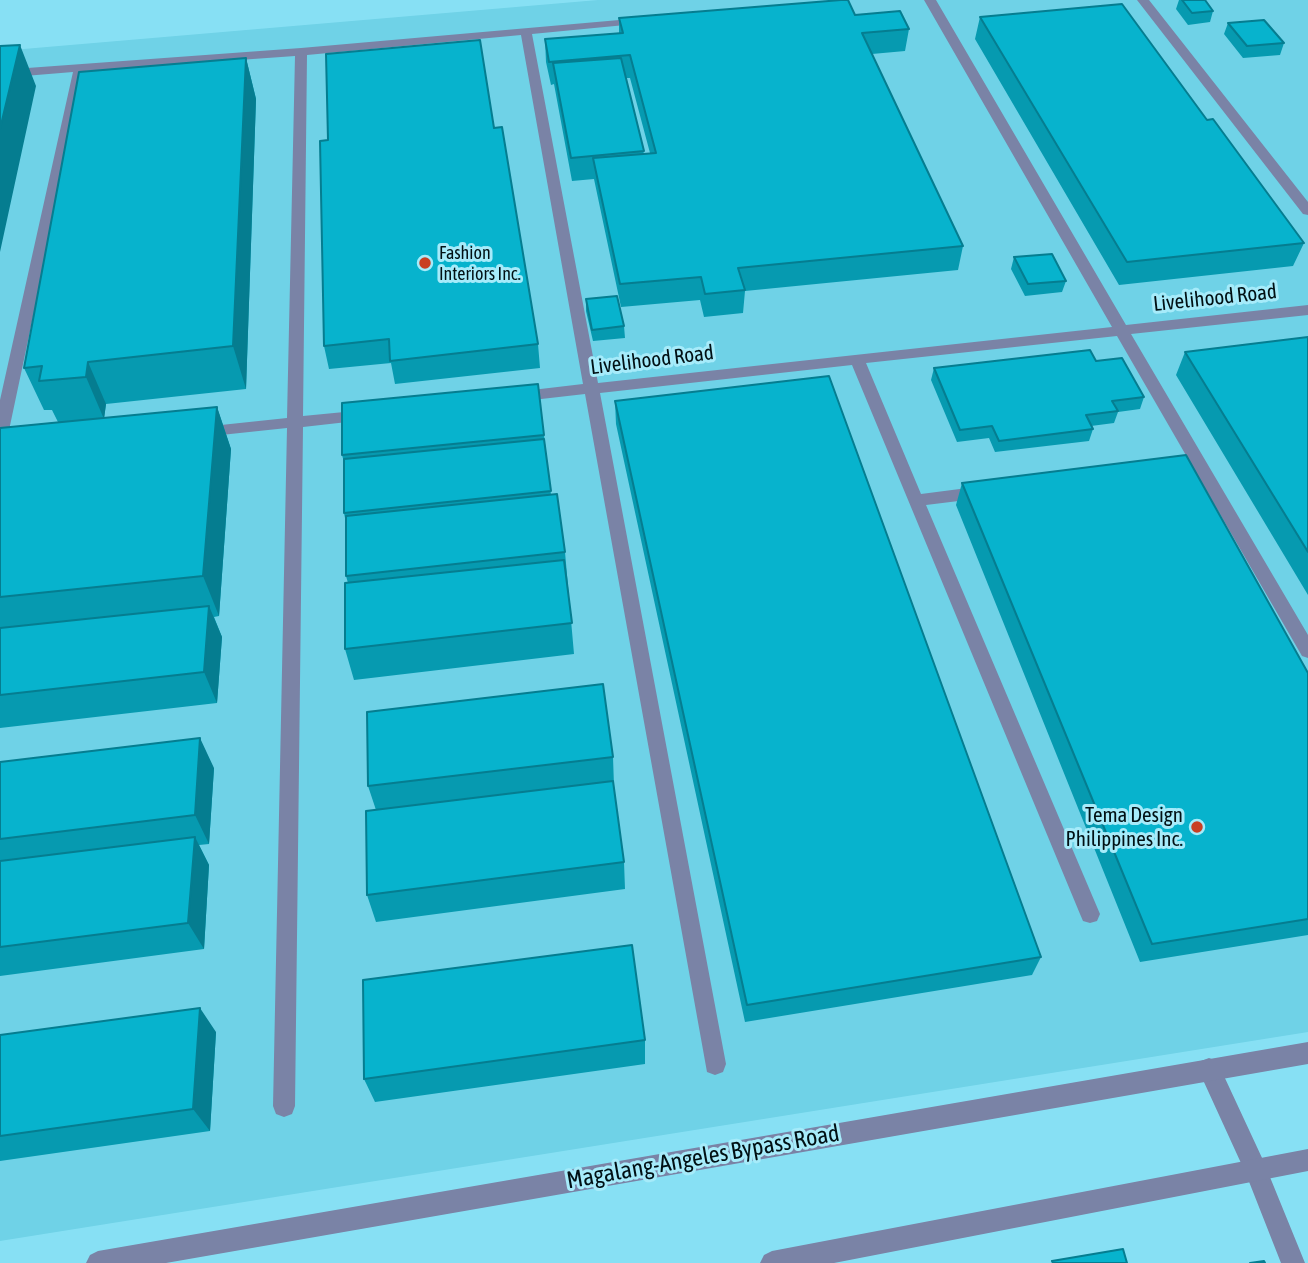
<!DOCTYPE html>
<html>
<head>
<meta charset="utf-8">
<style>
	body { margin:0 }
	canvas { display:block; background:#87e0f4 }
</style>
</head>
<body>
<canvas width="1308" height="1263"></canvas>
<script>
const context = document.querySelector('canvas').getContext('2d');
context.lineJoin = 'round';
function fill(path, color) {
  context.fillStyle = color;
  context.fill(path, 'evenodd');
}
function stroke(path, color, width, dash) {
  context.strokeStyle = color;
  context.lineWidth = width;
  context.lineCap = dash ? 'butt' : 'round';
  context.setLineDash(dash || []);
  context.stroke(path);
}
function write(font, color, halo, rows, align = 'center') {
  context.font = font + ' "Asap Condensed",sans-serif';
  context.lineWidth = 6;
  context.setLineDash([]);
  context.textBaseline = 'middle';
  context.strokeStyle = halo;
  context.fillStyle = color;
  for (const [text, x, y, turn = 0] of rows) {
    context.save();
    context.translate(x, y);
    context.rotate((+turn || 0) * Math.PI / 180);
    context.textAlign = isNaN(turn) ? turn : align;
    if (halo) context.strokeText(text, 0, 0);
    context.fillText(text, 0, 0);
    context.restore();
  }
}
fill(new Path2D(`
	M598 0H1308V1032L0 1241V51Z`), '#6fd2e7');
fill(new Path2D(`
	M924 0H936L1126 325 1308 305V315L1131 334 1308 635V658L1302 656 1117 336 866 363 921 494 983 486 991 492 983 498 926 505 1100 914 1097 921 1090 923 1083 921 1080 914 852 365 600 393 726 1064 723 1072 715 1075 707 1072 585 394 515 402 507 397 515 392 583 384 521 35 307 55 303 416 365 410 373 415 365 420 303 427 295 1106 292 1114 284 1117 276 1114 273 1106 287 428 202 437 194 432 202 427 287 418 295 56 85 71 8 435 0 440V400L73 72 0 78V70L301 48 642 18 648 21 646 23 532 34 598 383 1112 327Z
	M1137 0H1149L1308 202V215L1303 214Z`), '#7a83a6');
fill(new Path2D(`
	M1209 1058 1217 1061 1263 1160 1305 1263H1281L1246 1174 1198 1069 1201 1061Z`), '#7a83a6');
fill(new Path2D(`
	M1308 1042V1064L166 1263H86L90 1255 98 1251Z
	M1308 1149V1171L834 1263H760L764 1255 772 1251Z`), '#7a83a6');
fill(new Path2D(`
	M1179 0H1205L1213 11 1210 22 1188 25 1176 9Z
	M855 15 909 29 905 51 872 54 963 246 958 270 745 291 743 313 704 317 700 300 621 307 594 179 572 181 554 84 551 85 546 62 545 39 619 33V18ZM626 78H630L650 153 644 154Z
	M980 17 1304 243 1293 266 1119 285 975 39Z
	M1228 23 1284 43 1280 55 1243 58 1224 34Z
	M246 58 256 99 246 389 106 404 104 418 217 407 231 449 219 616 214 617 222 637 217 703 0 728V428L58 422 52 410H44L24 368Z
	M494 128 538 344 540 368 395 384 391 363 329 369 324 346Z
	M1014 257 1066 281 1062 292 1025 296 1011 269Z
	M586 299 624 326 625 338 593 341 586 311Z
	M1308 337V595L1176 375 1185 352Z
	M1096 361 1144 397 1140 409 1118 412 1114 423 1091 426 1093 429 1089 441 995 452 989 438 957 442 931 380 934 368Z
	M615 401 1041 957 1032 975 745 1022 616 424Z
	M544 435 551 495 565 552 574 654 354 680 345 649 348 583 346 576V523L344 513V462L342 455Z
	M962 483 1308 673V935L1140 962 956 505Z
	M613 757 614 786 624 862 625 889 376 922 367 895 376 810 368 786Z
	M0 762 214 768 209 844 199 845 209 865 204 949 0 976Z
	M216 1032 210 1131 0 1161V1035Z
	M645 1040V1064L375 1102 364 1079Z`), '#069ab0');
fill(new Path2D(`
	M20 45 36 86 0 252V129Z
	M246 58 256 99 246 389 233 346Z
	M88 362 106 404 104 419 86 377Z
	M217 407 231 449 219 616 203 576Z
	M209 606 222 637 217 703 204 672Z
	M200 738 214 768 209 844 195 815Z
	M195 837 209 865 204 949 188 923Z
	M200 1008 216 1032 210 1131 193 1109Z`), '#057d90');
const building = new Path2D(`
	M841 0H848L855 15 900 11 909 29 862 33 963 246 738 268 745 290 705 294 701 277 620 284 593 158 656 153 630 55 549 62 545 39 623 33 619 18Z
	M1182 0H1205L1213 11 1192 13Z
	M1122 4 1207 120 1213 119 1304 243 1127 262 980 17Z
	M1264 20 1284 43 1247 46 1228 23Z
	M480 40 494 128 502 127 538 344 390 361 389 339 324 346 320 141 328 140 326 54Z
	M20 45 0 129V46Z
	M246 58 233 346 88 362 86 377 39 381 42 366 24 368 79 72Z
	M621 58 644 151 571 158 553 63Z
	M1052 254 1066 281 1028 284 1014 257Z
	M617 296 624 326 592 330 586 299Z
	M1308 337V552L1185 352Z
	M1090 350 1096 361 1122 358 1144 397 1112 401 1118 411 1086 415 1093 429 999 441 992 426 960 430 934 368Z
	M829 376 1041 957 747 1005 615 401Z
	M538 384 544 435 342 455V403Z
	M217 407 203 576 0 597V428Z
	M544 439 551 491 344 513V459Z
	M1186 455 1308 673V919L1152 944 962 483Z
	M557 494 565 552 346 576V516Z
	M564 560 572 623 345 649V583Z
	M209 606 204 672 0 695V628Z
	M603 684 613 757 368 786 367 712Z
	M200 738 195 815 0 839V762Z
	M613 781 624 862 367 895 366 811Z
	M195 837 188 923 0 947V861Z
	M632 945 645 1040 364 1079 363 980Z
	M200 1008 193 1109 0 1136V1035Z
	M1123 1249 1127 1263H1053L1052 1261Z
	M1264 1261 1265 1263H1250Z`);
fill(building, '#07b3cd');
stroke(building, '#057d90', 2);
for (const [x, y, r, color] of [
	[425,263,7,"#c93f22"],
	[1197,827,7,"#c93f22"]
]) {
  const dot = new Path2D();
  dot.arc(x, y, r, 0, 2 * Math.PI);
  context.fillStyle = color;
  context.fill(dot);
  stroke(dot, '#a6ebfa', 2.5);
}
write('18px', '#011014', '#a6ebfa', [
	["Fashion",439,253],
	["Interiors Inc.",439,274]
], 'left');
write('21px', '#011014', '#a6ebfa', [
	["Livelihood Road",1215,298,-6],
	["Livelihood Road",652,360,-7]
]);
write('21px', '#011014', '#a6ebfa', [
	["Tema Design",1183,815],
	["Philippines Inc.",1183,839]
], 'right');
write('24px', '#011014', '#a6ebfa', [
	["Magalang-Angeles Bypass Road",703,1157,-10]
]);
</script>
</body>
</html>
